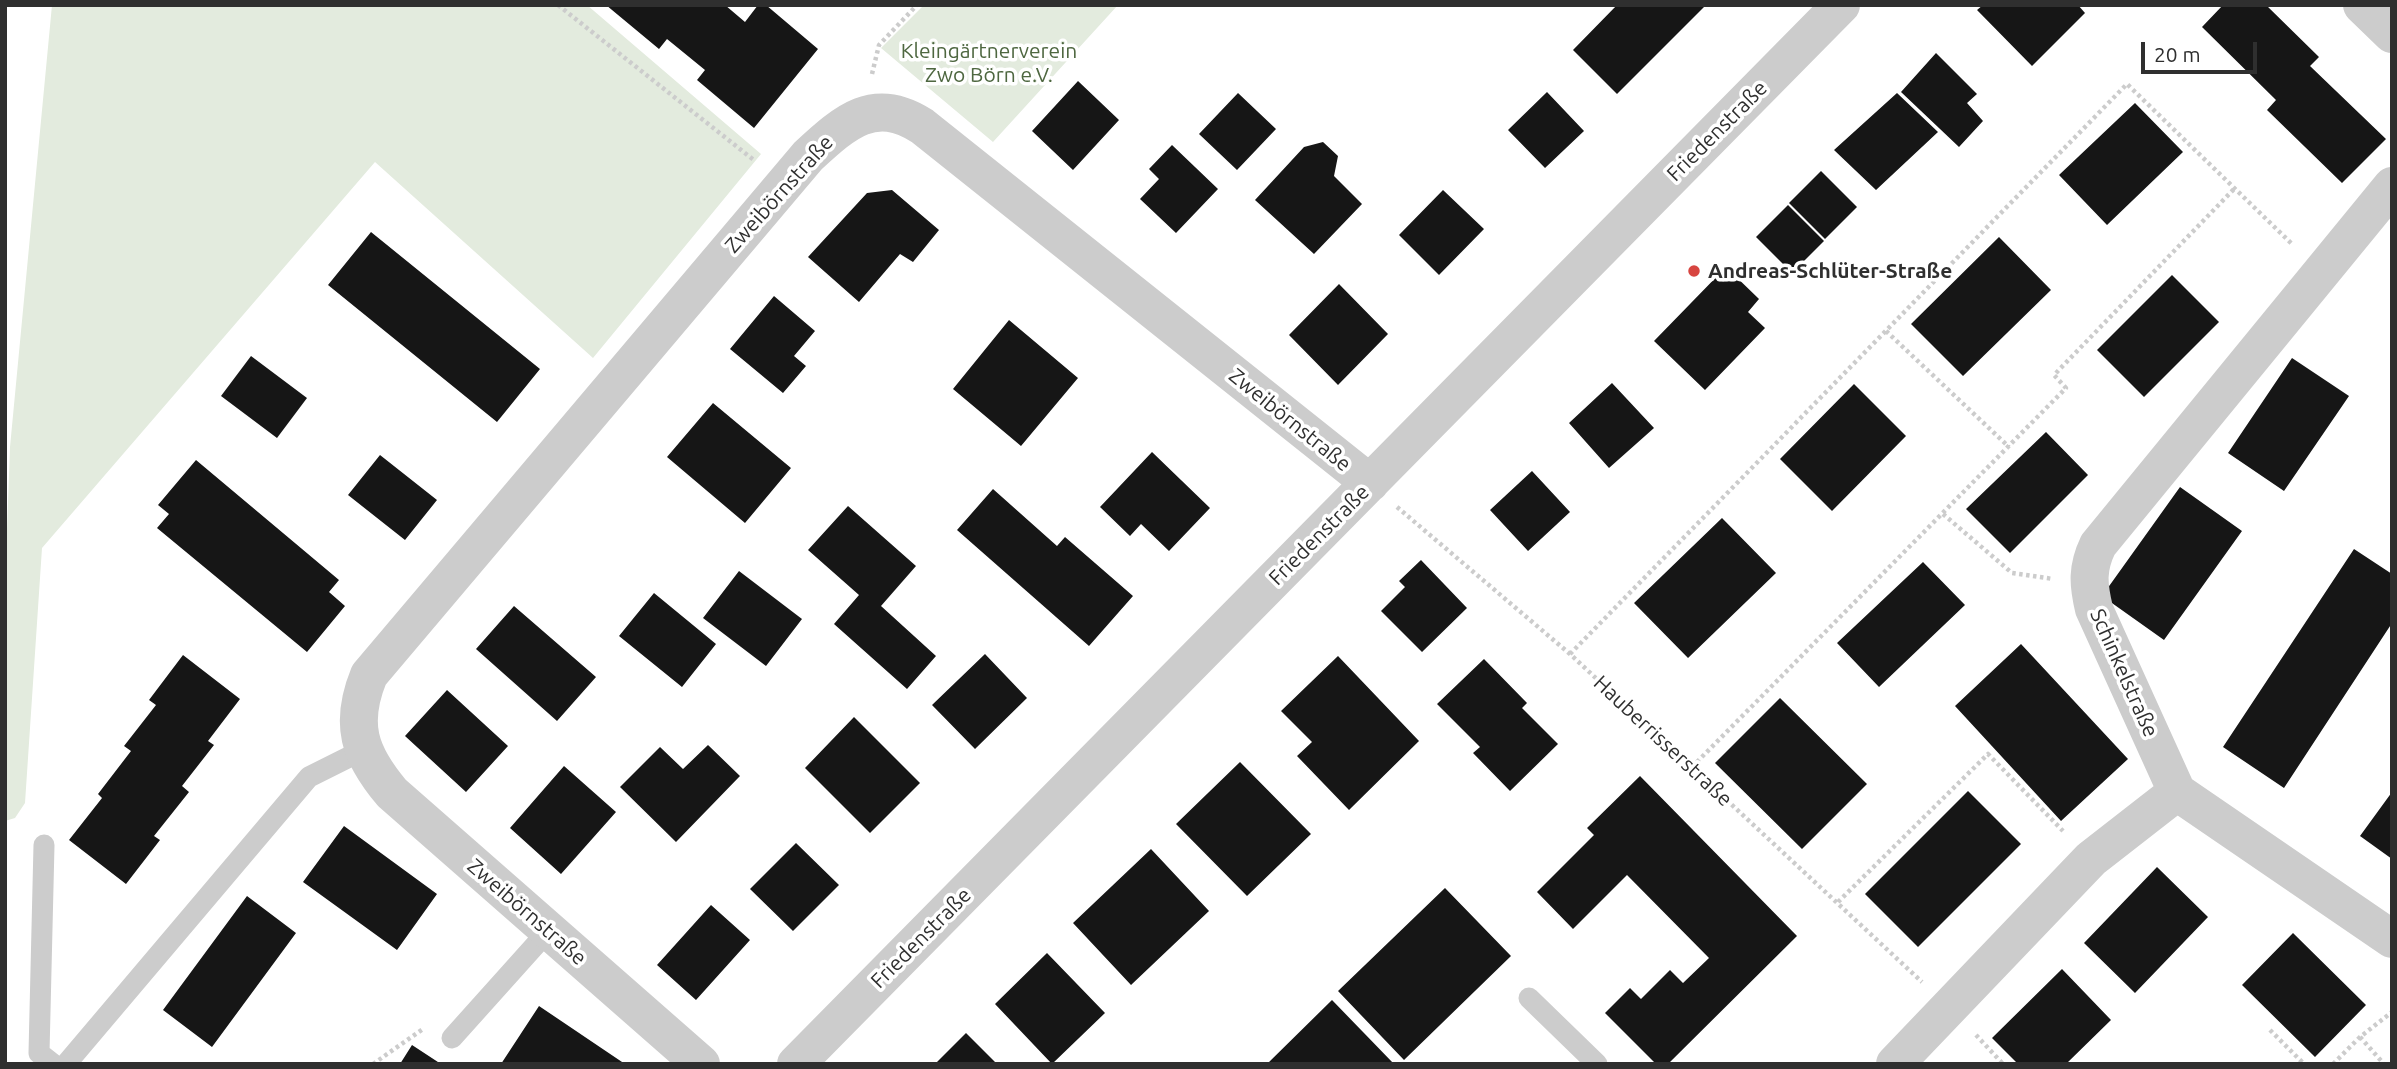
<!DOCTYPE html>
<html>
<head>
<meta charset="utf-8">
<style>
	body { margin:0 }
	#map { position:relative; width:2397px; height:1069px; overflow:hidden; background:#fff; font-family:Ubuntu,sans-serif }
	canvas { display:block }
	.frame { position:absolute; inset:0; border:7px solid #2f2f2f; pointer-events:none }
	.scale { position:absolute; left:2141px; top:42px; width:116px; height:32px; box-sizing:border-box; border:4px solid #2f2f2f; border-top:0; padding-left:9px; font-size:21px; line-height:24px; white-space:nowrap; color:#2f2f2f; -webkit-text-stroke:5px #fff; paint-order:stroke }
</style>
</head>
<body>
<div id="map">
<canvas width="2397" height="1069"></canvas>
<div class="frame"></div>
<div class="scale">20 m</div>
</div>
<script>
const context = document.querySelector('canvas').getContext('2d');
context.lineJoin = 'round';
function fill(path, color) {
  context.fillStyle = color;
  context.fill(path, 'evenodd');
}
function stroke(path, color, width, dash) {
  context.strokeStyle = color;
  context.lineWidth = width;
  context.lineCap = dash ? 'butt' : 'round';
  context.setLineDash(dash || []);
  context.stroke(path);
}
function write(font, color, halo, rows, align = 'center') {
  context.font = font + ' Ubuntu,sans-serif';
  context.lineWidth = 7;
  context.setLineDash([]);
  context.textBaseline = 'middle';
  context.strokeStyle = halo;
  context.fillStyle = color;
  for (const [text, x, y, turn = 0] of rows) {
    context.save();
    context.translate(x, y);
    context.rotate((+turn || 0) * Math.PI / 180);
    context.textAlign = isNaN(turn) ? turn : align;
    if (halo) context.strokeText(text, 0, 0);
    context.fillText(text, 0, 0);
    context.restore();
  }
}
fill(new Path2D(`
	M52 5H587L761 154 593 358 375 162 42 548 25 803 15 818 5 821V585L10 447Z
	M924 5H1118L993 142 881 48Z`), '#e3ebde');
fill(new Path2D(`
	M606 5H725L745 22 758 5H766L818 49 754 128 697 80 705 70 667 39 659 49Z
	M1617 5H1706L1617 94 1573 50Z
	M1983 5H2078L2085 13 2032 66 1977 10Z
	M2223 5H2266L2319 57 2310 66 2386 139 2342 183 2267 110 2276 100 2202 27Z
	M1936 53 1977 94 1967 103 1983 121 1959 147 1901 92Z
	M1078 81 1119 120 1073 170 1032 131Z
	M1547 92 1584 131 1545 168 1508 130Z
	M1238 93 1276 129 1237 170 1199 134Z
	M1897 93 1938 132 1876 190 1834 150Z
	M2135 103 2183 152 2107 225 2059 175Z
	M1323 142 1338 156 1334 176 1362 204 1314 254 1255 200 1304 147Z
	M1172 145 1218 189 1176 233 1140 199 1159 179 1149 169Z
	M1821 171 1857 207 1825 239 1789 203Z
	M892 190 939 230 913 262 900 254 859 302 808 257 867 193Z
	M1443 190 1484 229 1439 275 1399 235Z
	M1788 205 1824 241 1792 273 1756 237Z
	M371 232 540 369 497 422 328 285Z
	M1999 237 2051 290 1963 376 1911 324Z
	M1726 267 1759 299 1748 312 1765 328 1705 390 1654 341Z
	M2172 275 2219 322 2144 397 2097 350Z
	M1339 284 1388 334 1338 385 1289 335Z
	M774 296 815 331 794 356 806 366 783 393 730 349Z
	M1009 320 1078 378 1021 446 953 389Z
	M251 356 307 398 277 438 221 396Z
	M2292 358 2349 396 2284 491 2228 453Z
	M1612 383 1654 428 1609 468 1569 423Z
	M1854 384 1906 436 1832 511 1780 459Z
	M713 403 791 468 745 523 667 457Z
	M2046 432 2088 475 2010 553 1966 509Z
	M1152 452 1210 508 1169 551 1141 524 1130 536 1100 507Z
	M380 455 437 500 405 540 348 495Z
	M196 460 339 580 329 592 345 606 307 652 157 528 169 514 158 505Z
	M1532 471 1570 512 1528 551 1490 510Z
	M2180 487 2242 531 2164 640 2102 596Z
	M993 489 1057 546 1065 537 1133 596 1089 646 957 530Z
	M848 506 916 566 881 606 936 656 907 689 834 624 859 595 808 550Z
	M1722 518 1776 573 1688 658 1634 603Z
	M2354 549 2392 574V623L2284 788 2223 747Z
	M1421 560 1467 608 1422 652 1381 611 1405 587 1399 581Z
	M1923 562 1965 605 1879 687 1837 643Z
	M739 571 802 619 766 666 703 618Z
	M654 593 716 644 682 687 619 636Z
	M514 606 596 677 557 721 476 649Z
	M2021 644 2128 759 2061 821 1955 706Z
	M985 654 1027 698 975 749 932 705Z
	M183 655 240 699 208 741 214 745 182 786 189 792 154 836 160 840 126 884 69 840 102 798 98 794 131 751 124 746 156 705 149 700Z
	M1338 656 1419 741 1349 810 1297 756 1312 742 1281 711Z
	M1484 659 1527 703 1522 708 1558 744 1510 791 1473 753 1480 747 1437 704Z
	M447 690 508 746 466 792 405 736Z
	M1780 698 1867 784 1802 849 1715 763Z
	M854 717 920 783 870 833 805 768Z
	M708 745 740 776 676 842 620 787 660 747 683 769Z
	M1240 762 1311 834 1247 896 1176 824Z
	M564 766 616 812 561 874 510 828Z
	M1640 776 1797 936 1668 1064H1656L1605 1013 1630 988 1641 999 1670 970 1683 983 1709 958 1627 875 1573 929 1537 892 1594 835 1587 828Z
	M1968 791 2021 844 1918 947 1865 894Z
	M2392 792V859L2360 836Z
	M344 826 437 894 397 950 303 882Z
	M796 843 839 885 793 931 750 889Z
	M1151 849 1209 911 1131 985 1073 923Z
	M2157 867 2208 917 2135 993 2084 943Z
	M1445 888 1511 956 1404 1060 1338 991Z
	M247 896 296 933 212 1047 163 1010Z
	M711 905 750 940 696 1000 657 965Z
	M2293 933 2366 1005 2315 1057 2242 985Z
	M1047 953 1105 1013 1052 1064 995 1004Z
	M2062 969 2111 1020 2066 1064H2018L1992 1038Z
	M1332 1000 1394 1064H1267Z
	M539 1006 625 1064H501Z
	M966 1033 997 1064H935Z
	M412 1045 441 1064H400Z`), '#161616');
stroke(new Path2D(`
	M558 5 755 161
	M872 74 879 45 917 5
	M1886 331 2009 447
	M1397 507 1570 654 1922 982
	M1943 514 2012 573 2053 579
	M1570 654 2127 84 2293 245
	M1692 767 2066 388 2054 375 2235 188
	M1838 902 1988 754 2063 831
	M2270 1030 2304 1064
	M1976 1035 2003 1064
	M2360 1037 2384 1064
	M373 1064 423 1029
	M2333 1064 2360 1037 2392 1012`), '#ccc', 4.5, [3.5, 3.5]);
stroke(new Path2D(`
	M44 845 39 1053 53 1064
	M1529 998 1597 1064
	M452 1038 548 931
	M66 1064 309 777 363 750`), '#ccc', 21);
stroke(new Path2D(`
	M2362 5 2392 34
	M2392 186 2098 545C2087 568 2088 584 2094 609L2177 792 2392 939
	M701 1064 392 793C359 754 349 724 369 675L808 156C845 122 874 95 922 126L1370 483
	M796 1064 1841 5
	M1895 1064 2091 859 2177 792`), '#ccc', 38);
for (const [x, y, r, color] of [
	[1694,271,7,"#d74540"]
]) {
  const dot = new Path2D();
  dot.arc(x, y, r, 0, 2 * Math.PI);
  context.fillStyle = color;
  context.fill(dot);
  stroke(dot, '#fff', 2.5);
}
write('21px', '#4e6740', '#fff', [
	["Kleingärtnerverein",989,51],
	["Zwo Börn e.V.",989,75]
]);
write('21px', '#2f2f2f', '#fff', [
	["Friedenstraße",1717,131,-45],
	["Zweibörnstraße",779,194,-48],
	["Zweibörnstraße",1290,420,39],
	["Friedenstraße",1319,535,-45],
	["Schinkelstraße",2124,673,66],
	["Hauberrisserstraße",1663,741,43],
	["Zweibörnstraße",527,912,41],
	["Friedenstraße",921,938,-45]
]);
write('bold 21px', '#2f2f2f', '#fff', [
	["Andreas-Schlüter-Straße",1708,271]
], 'left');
</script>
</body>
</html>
